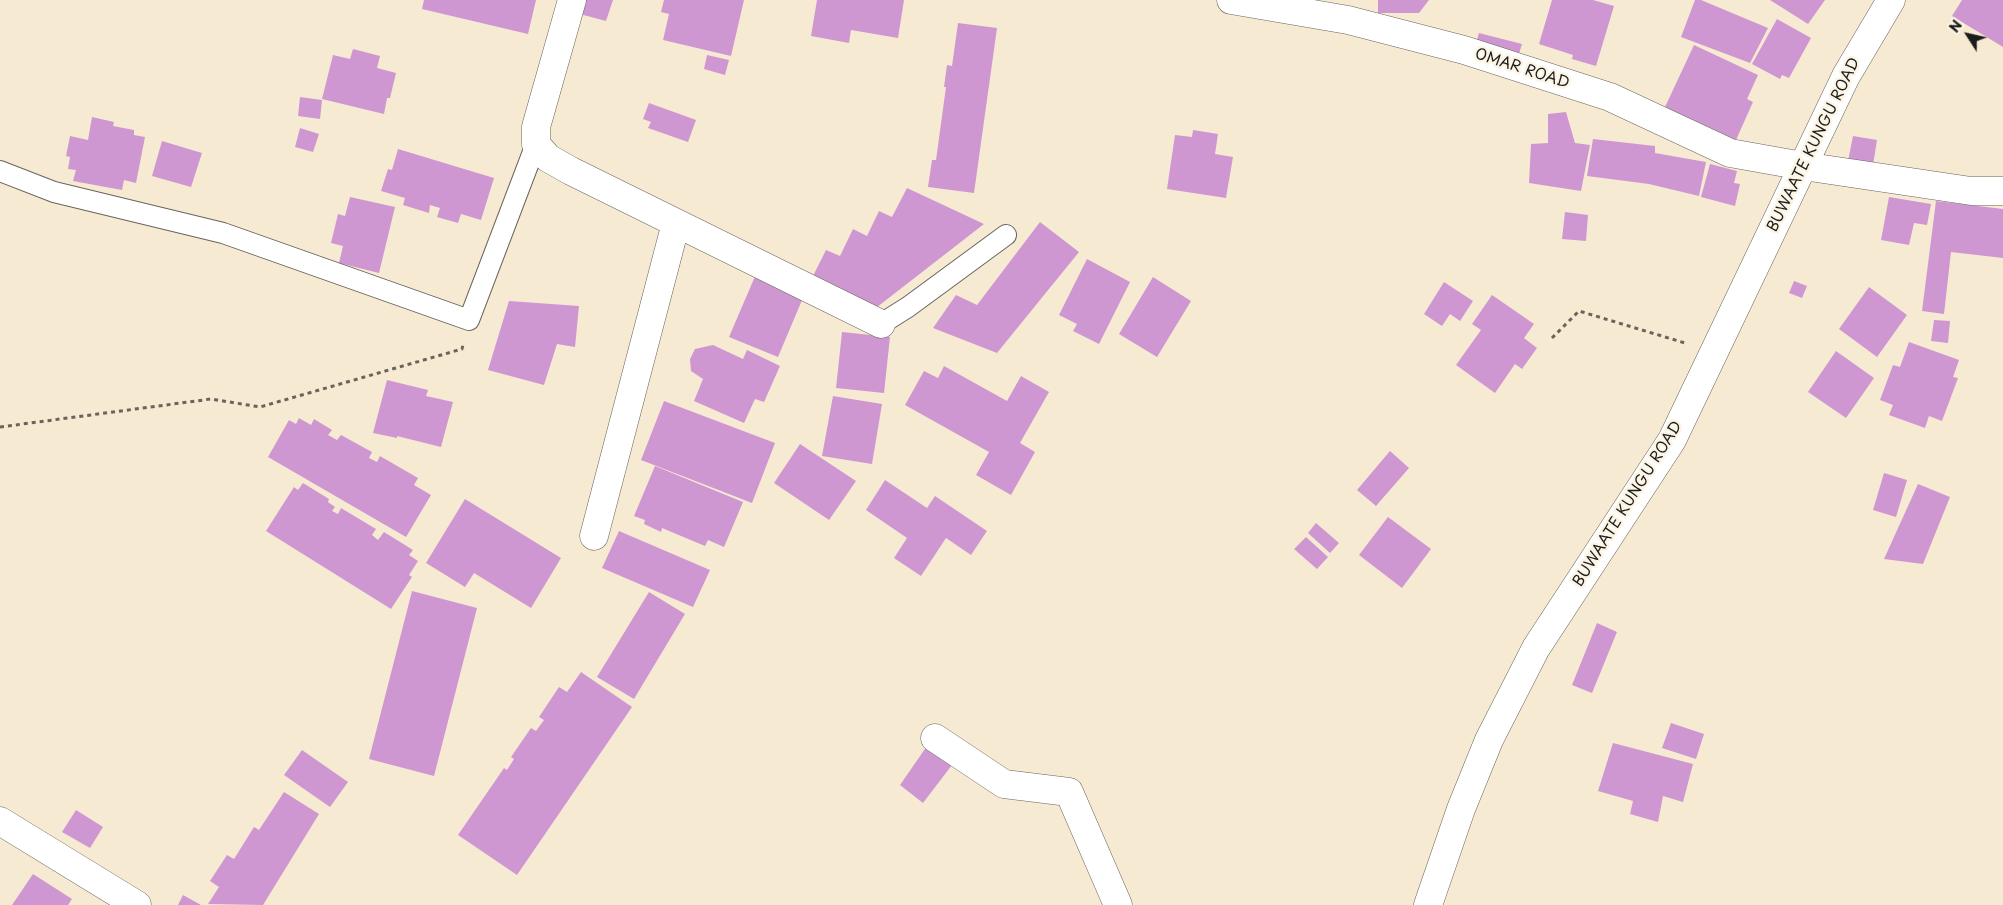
<!DOCTYPE html>
<html>
<head>
<meta charset="utf-8">
<style>
	body { margin:0 }
	#map { position:relative; width:2003px; height:905px; overflow:hidden; background:#f7ead3; font-family:"Playpen Sans",sans-serif }
	canvas { display:block }
	.north { position:absolute; left:1943px; top:10px; width:50px; height:50px; -webkit-text-stroke:4px #fcf5e5; paint-order:stroke; rotate:305deg; font-size:14px; font-weight:700; line-height:20px; text-align:center; color:#1c1c1c }
	.north::after { content:''; display:block; margin:auto; width:18px; height:22px; background:#1c1c1c; clip-path:polygon(50% 0,100% 100%,50% 72%,0 100%) }
</style>
</head>
<body>
<div id="map">
<canvas width="2003" height="905"></canvas>
<div class="north">N</div>
</div>
<script>
const context = document.querySelector('canvas').getContext('2d');
context.lineJoin = 'round';
function fill(path, color) {
  context.fillStyle = color;
  context.fill(path, 'evenodd');
}
function stroke(path, color, width, dash) {
  context.strokeStyle = color;
  context.lineWidth = width;
  context.lineCap = dash ? 'butt' : 'round';
  context.setLineDash(dash || []);
  context.stroke(path);
}
function write(font, color, halo, rows, align = 'center') {
  context.font = font + ' "Playpen Sans",sans-serif';
  context.lineWidth = 5;
  context.setLineDash([]);
  context.textBaseline = 'middle';
  context.strokeStyle = halo;
  context.fillStyle = color;
  for (const [text, x, y, turn = 0] of rows) {
    context.save();
    context.translate(x, y);
    context.rotate((+turn || 0) * Math.PI / 180);
    context.textAlign = isNaN(turn) ? turn : align;
    if (halo) context.strokeText(text, 0, 0);
    context.fillText(text, 0, 0);
    context.restore();
  }
}
fill(new Path2D(`
	M424 0H536L528 34 422 9Z
	M580 0H613L606 21 576 13Z
	M664 0H744L731 56 663 40 669 14 661 12Z
	M817 0H904L898 38 851 30 849 43 811 36Z
	M1378 0H1429L1419 13H1378Z
	M1552 0H1593L1614 6 1596 66 1572 59 1573 55 1539 44Z
	M1695 0H1701L1768 28 1750 63 1681 37Z
	M1770 0H1825L1808 24Z
	M1962 0H2003V47L1952 16Z
	M1777 19 1811 38 1789 78 1782 75 1780 79 1752 64Z
	M958 23 997 28 974 193 928 187 932 160H936L946 87H944L947 65 952 66Z
	M1479 33 1522 44 1518 57 1475 46Z
	M1694 45 1758 75 1747 99 1753 102 1736 140 1665 107Z
	M353 49 380 56 377 68 396 73 390 98H387L384 114 322 99 333 55 350 59Z
	M707 55 729 60 725 75 704 69Z
	M300 97 322 100 320 119 298 116Z
	M649 103 696 120 688 142 648 128 651 122 643 119Z
	M1566 112 1575 143 1590 145 1581 191 1529 183 1531 144 1548 143V114Z
	M92 117 114 122 113 126 134 130V135L145 137 136 183 124 180 122 190 73 181 76 170 68 169 70 157 66 156 70 136 88 140Z
	M300 128 319 134 313 152 295 147Z
	M1193 130 1218 134 1215 154 1233 157 1226 198 1167 189 1175 135 1192 137Z
	M1853 136 1877 140 1873 165 1848 161Z
	M1593 139 1655 146V153L1706 162 1699 196 1649 184 1587 176Z
	M162 141 202 153 191 187 152 176Z
	M398 149 494 178 481 220 461 214 458 223 437 217 440 208 430 205 429 213 403 205 405 198 381 191 388 169 392 170Z
	M1710 164 1737 171 1734 183 1740 184 1735 206 1701 197Z
	M907 188 984 224 872 311 810 282 826 250 840 256 853 229 867 236 879 211 892 217Z
	M350 197 395 207 379 273 339 263 343 246 331 243 338 214 345 216Z
	M1889 197 1931 204 1927 225 1914 223 1909 245 1881 240Z
	M1936 201 2003 209V258L1951 252 1944 314 1922 311Z
	M1565 212 1588 215 1586 241 1562 239Z
	M1040 222 1079 252 997 353 933 328 956 295 977 305Z
	M1087 259 1130 282 1099 344 1073 331 1077 324 1059 315Z
	M756 274 805 293 778 357 729 337Z
	M1153 277 1191 301 1157 357 1119 334Z
	M1794 281 1807 286 1802 298 1789 293Z
	M1444 282 1473 301 1460 321 1450 314 1442 326 1424 314Z
	M1869 287 1907 315 1877 357 1839 329Z
	M1492 295 1534 324 1524 338 1537 348 1522 369 1515 364 1495 393 1456 365 1481 330 1472 324Z
	M509 301 579 306 575 347 557 344 544 385 488 370Z
	M1934 320 1950 321 1948 343 1931 341Z
	M842 332 890 337 884 393 836 388Z
	M1909 342 1959 360 1953 377 1958 378 1942 421 1929 416 1925 428 1889 415 1893 405 1880 400 1893 365 1900 367Z
	M713 345 743 359 747 350 780 366 764 402 755 399 744 423 694 401 703 379 691 371 690 359 695 349Z
	M1836 351 1874 378 1846 418 1808 392Z
	M944 366 1007 401 1021 376 1049 392 1020 443 1035 452 1011 495 976 475 989 452 905 405 924 371 938 378Z
	M387 380 428 390 426 396 453 402 441 447 397 436V438L373 433Z
	M833 396 882 404 872 464 822 456Z
	M664 401 775 443 752 503 641 460Z
	M299 418 311 425 314 419 332 430 328 435 337 440 341 435 372 452 369 458 377 462 380 456 418 478 414 485 431 495 406 537 268 457 289 420 296 424Z
	M800 444 856 481 829 520 774 483Z
	M1390 451 1409 468 1376 506 1357 490Z
	M655 466 743 502 724 547 708 540 705 546 662 528 661 532 644 524 645 520 634 516Z
	M1884 473 1907 480 1896 517 1873 510Z
	M885 480 927 508 935 496 987 531 971 555 946 538 921 576 894 558 907 538 866 510Z
	M303 483 329 499 328 502 335 507 332 511 338 514 341 508 376 529 372 535 378 540 384 532 413 550 409 555 418 561 409 575 412 577 391 609 266 531 294 487 298 490Z
	M1918 484 1950 497 1923 564 1884 559Z
	M465 499 561 558 531 608 474 573 465 587 426 563Z
	M1388 517 1431 549 1402 588 1359 555Z
	M1316 523 1339 543 1330 553 1308 533Z
	M619 531 710 570 693 607 602 568Z
	M1306 537 1328 557 1317 569 1294 549Z
	M412 591 477 608 434 776 369 759Z
	M649 592 685 614 634 699 597 677Z
	M1597 623 1617 632 1592 693 1572 685Z
	M581 672 632 707 517 875 458 835 504 768 507 770 514 759 511 757 531 728 536 731 544 720 539 717 559 687 567 692Z
	M1671 723 1704 734 1696 759 1662 748Z
	M1613 743 1693 764 1683 802 1663 796 1658 822 1630 814 1633 801 1598 791Z
	M927 746 952 765 923 803 900 785Z
	M302 750 348 782 330 807 284 775Z
	M284 792 319 814 263 905 208 904 219 887 210 881 227 855 234 859 254 827 259 830Z
	M76 810 103 827 90 848 62 832Z
	M33 874 72 899 68 905H12Z
	M183 895 201 905H178Z`), '#ce97d2');
const lane = new Path2D(`
	M0 171 54 192 223 233 469 320 536 144
	M881 324 908 307 1006 235`);
const street = new Path2D(`
	M572 0 536 127V144L548 158 571 171 881 324
	M1231 0 1348 20 1464 50 1610 97 1730 153 1803 166 1971 191H2003
	M594 536 676 223
	M935 738 1004 784 1069 792 1118 905
	M0 821 137 905
	M1428 905 1461 809 1489 740 1536 648 1672 440 1846 76 1891 0`);
stroke(lane, '#69645c', 22);
stroke(street, '#69645c', 29);
stroke(new Path2D(`
	M1552 338 1579 311 1685 343
	M0 427 211 399 260 407 462 349 463 345`), '#69645c', 3, [4, 4]);
stroke(lane, '#fff', 20);
stroke(street, '#fff', 28);
write('15px', '#1c1c1c', '#fcf5e5', [
	["OMAR ROAD",1522,69,18],
	["BUWAATE KUNGU ROAD",1814,145,-64],
	["BUWAATE KUNGU ROAD",1628,504,-58]
]);
</script>
</body>
</html>
